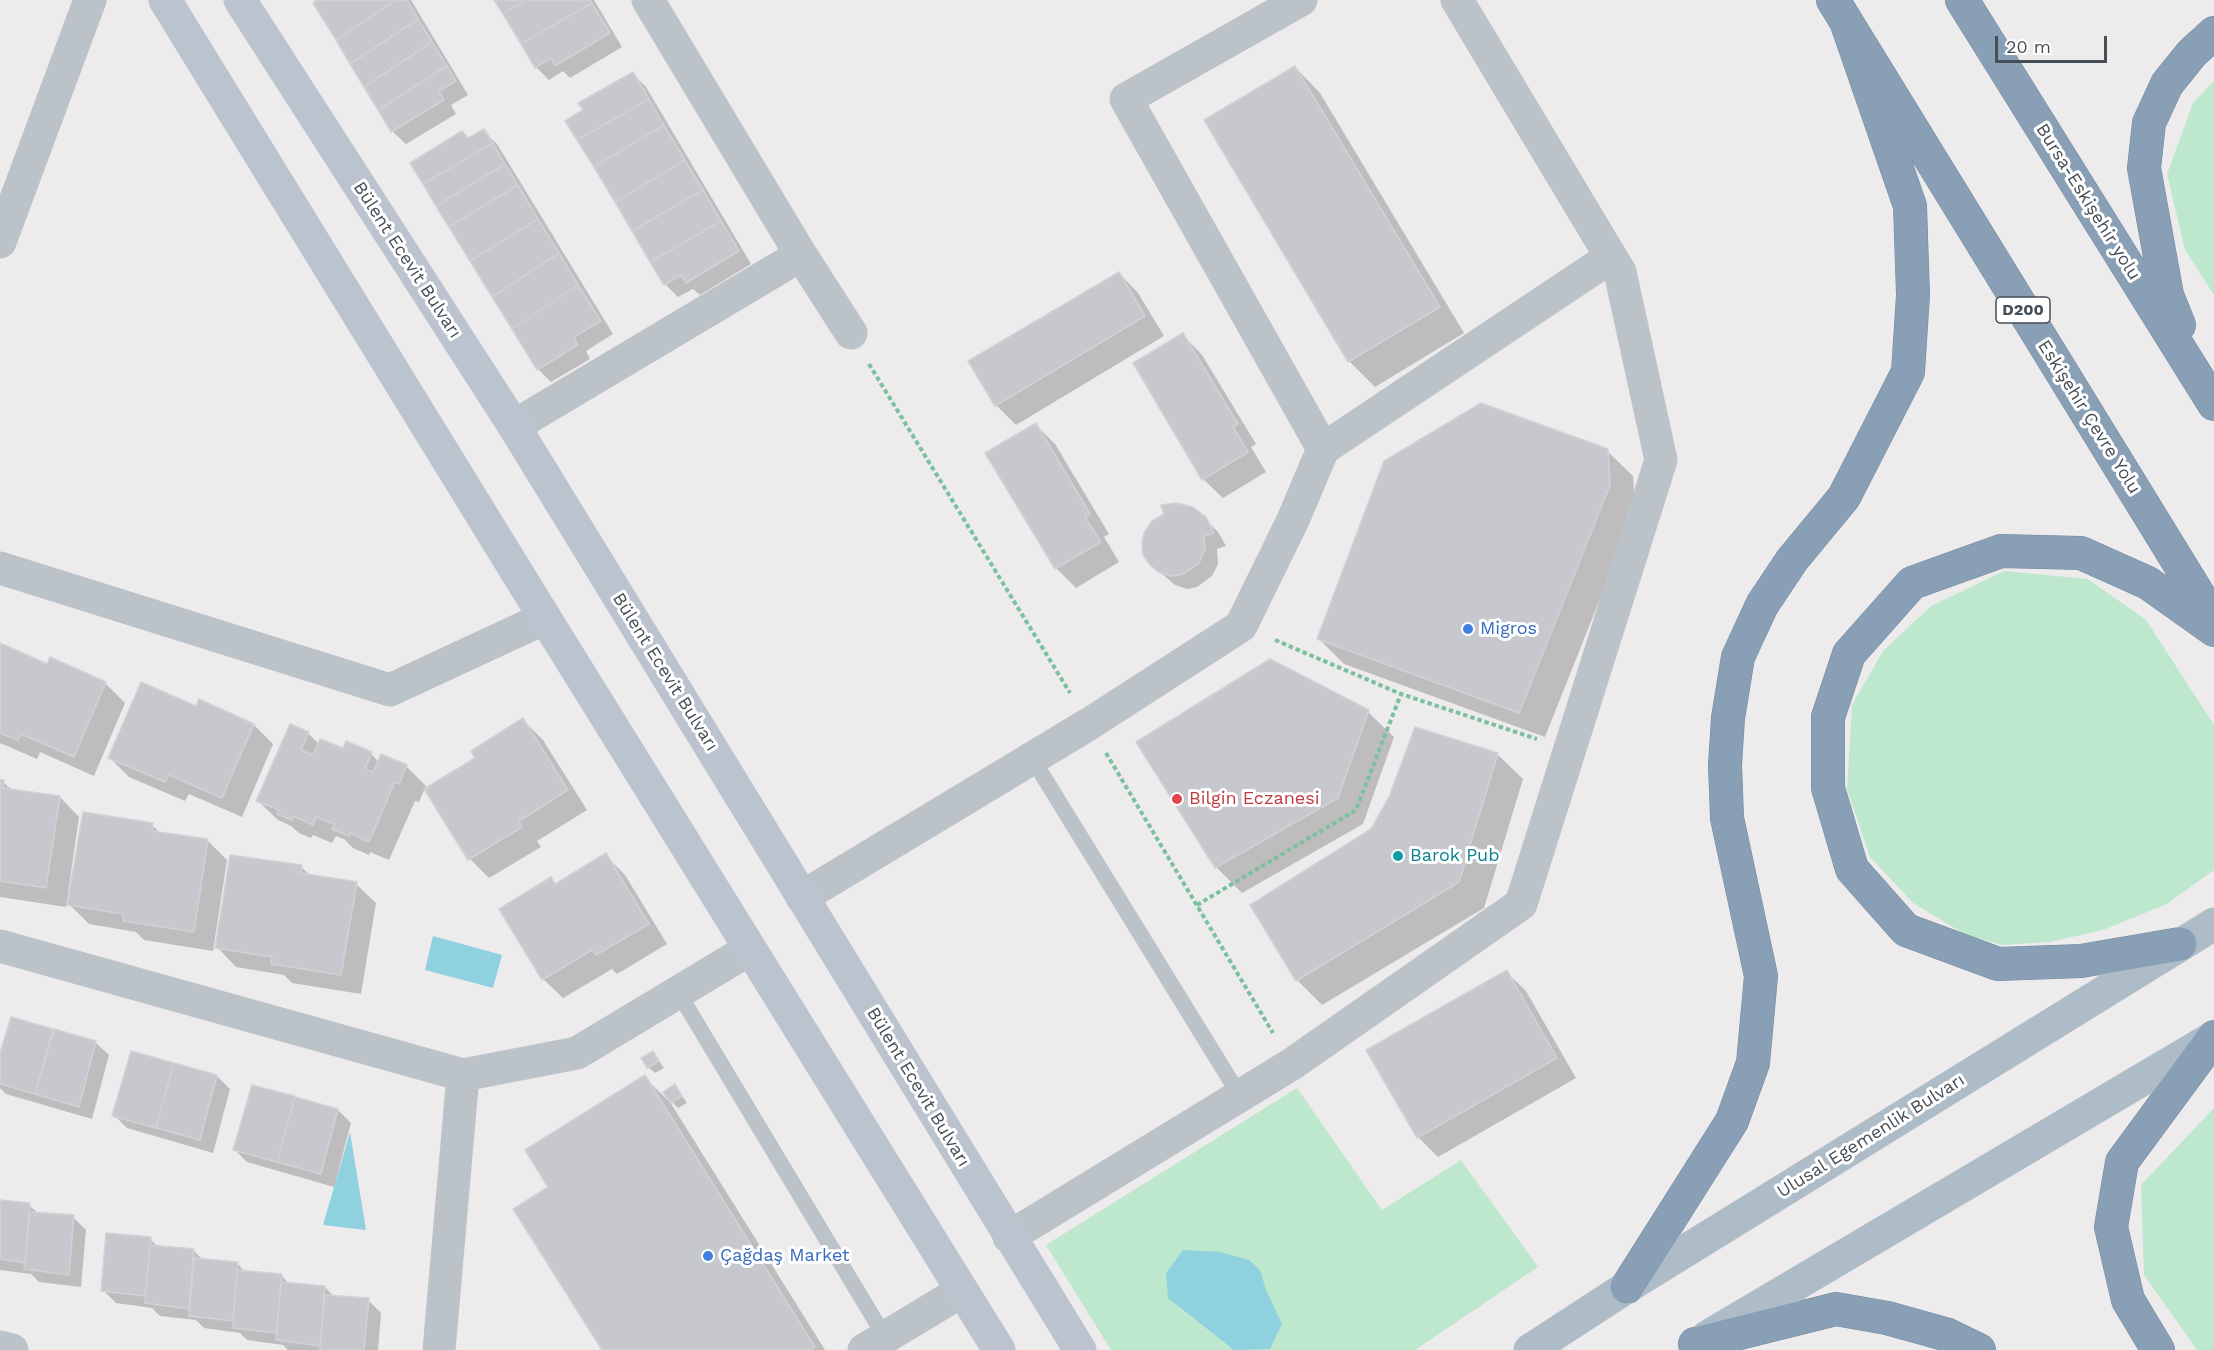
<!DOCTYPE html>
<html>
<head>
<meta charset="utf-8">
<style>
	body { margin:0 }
	#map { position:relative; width:2214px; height:1350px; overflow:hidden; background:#eeebec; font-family:"Work Sans",sans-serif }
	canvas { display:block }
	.scale { position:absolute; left:1995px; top:36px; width:112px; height:27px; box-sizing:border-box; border:3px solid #464f56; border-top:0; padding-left:8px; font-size:18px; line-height:21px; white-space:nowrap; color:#464f56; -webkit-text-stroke:4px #fff; paint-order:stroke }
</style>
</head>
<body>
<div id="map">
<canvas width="2214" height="1350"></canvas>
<div class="scale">20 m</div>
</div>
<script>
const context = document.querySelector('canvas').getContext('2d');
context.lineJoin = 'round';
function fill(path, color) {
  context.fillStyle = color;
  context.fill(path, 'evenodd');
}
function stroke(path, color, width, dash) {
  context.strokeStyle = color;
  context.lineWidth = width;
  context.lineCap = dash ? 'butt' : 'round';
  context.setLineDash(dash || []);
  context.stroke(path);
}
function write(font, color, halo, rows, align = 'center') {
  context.font = font + ' "Work Sans",sans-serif';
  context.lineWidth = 6;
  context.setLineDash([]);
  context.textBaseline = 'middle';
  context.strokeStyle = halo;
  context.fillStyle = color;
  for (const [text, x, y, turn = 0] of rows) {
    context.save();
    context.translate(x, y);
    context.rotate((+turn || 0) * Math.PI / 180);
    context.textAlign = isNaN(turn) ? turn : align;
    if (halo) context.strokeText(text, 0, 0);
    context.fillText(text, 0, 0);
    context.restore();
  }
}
fill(new Path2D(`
	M2214 81V295L2185 250 2167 174 2193 103Z
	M2004 571 2088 579 2146 620 2214 725V870L2167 904 2103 930 2050 942 2002 945 1966 935 1913 903 1870 857 1847 789 1852 705 1883 651 1931 606Z
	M1297 1088 1382 1210 1461 1160 1538 1267 1415 1350H1111L1046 1245Z
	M2214 1108V1350H2197L2144 1275 2141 1185Z`), '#bee8cd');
fill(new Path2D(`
	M433 936 502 955 493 988 425 970Z
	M350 1132 366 1230 323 1225Z
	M1183 1250 1220 1252 1249 1260 1260 1270 1266 1290 1282 1324 1270 1349 1234 1350 1168 1298 1166 1273Z`), '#90d1e0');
fill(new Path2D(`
	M314 0H411L468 95 451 105 456 114 406 144 392 131Z
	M496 0H594L622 47 570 78 563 71 549 80 536 67Z
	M1295 67 1320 93 1464 333 1375 387 1349 361 1206 121Z
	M633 74 646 87 751 264 700 295 693 289 678 297 665 284 585 111Z
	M484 131 497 144 613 334 586 351 590 359 551 382 538 369 468 140Z
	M1119 273 1138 293 1164 336 1016 425 996 405Z
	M1183 335 1202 355 1256 444 1251 447 1266 472 1223 498 1203 479Z
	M1036 425 1055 444 1109 534 1104 537 1119 562 1076 588 1056 568Z
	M1607 451 1633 476 1635 511 1545 737 1344 664 1318 638Z
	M1205 519 1218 532 1226 546 1217 549 1218 564 1212 576 1197 587 1187 589 1175 585 1151 564Z
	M0 645 48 665 105 683 125 703 94 776 40 752 37 759 0 743Z
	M197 708 254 725 273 744 242 817 189 794 185 801 129 777 110 758Z
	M1368 712 1394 737 1363 824 1242 893 1216 867 1138 743Z
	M523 720 543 740 587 810 537 841 541 847 489 878 470 859 477 758Z
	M308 733 319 744 371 754 379 762 406 766 426 786 419 802 415 801 389 860 370 852 369 855 353 848 344 839 336 836 332 843 313 835 311 838 299 833 291 826 278 820 258 801Z
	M1497 754 1523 779 1484 908 1322 1005 1297 980Z
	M0 781 3 782 13 791 60 797 79 817 66 907 0 897Z
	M152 825 161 834 207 840 227 860 213 951 144 940 136 932 89 924 67 902H69Z
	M605 855 625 875 667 944 617 974 612 969 563 998 543 979 551 879 557 885Z
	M301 867 311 876 356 884 376 903 361 994 292 983 284 975 236 967 217 947Z
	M1506 972 1526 991 1576 1078 1438 1157 1418 1137Z
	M12 1019 95 1042 109 1055 92 1119 6 1094 0 1088V1058Z
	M653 1053 664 1068 655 1073 648 1067Z
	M217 1076 230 1089 213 1153 127 1128 114 1115Z
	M644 1077 670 1102 825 1350H604L550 1188Z
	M675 1086 687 1103 678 1108 672 1102Z
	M253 1087 338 1110 351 1123 334 1187 247 1162 234 1149Z
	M0 1202 29 1205 39 1214 73 1217 86 1230 81 1287 39 1282 31 1274 0 1270Z
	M150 1239 159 1248 194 1251 203 1260 237 1263 246 1273 281 1275 290 1285 325 1287 334 1297 368 1300 381 1313 378 1350H288L283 1345 247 1340 240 1333 204 1328 196 1320 160 1316 152 1308 116 1303 103 1290Z`), '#0003');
const building = new Path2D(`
	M317 0H396L336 40 313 3Z
	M396 0H407L418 19 350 64 336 40Z
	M494 0H526L503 14Z
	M526 0H590L592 3 521 44 503 14Z
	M592 3 610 33 555 66 551 58 535 68 521 44Z
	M418 19 432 42 364 87 350 64Z
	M432 42 447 66 378 110 364 87Z
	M447 66 456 81 439 91 444 100 391 132 378 110Z
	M1295 66 1440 307 1348 362 1204 120Z
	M633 72 649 99 577 140 565 121 583 110 578 103Z
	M649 99 664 125 594 167 577 140Z
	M664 125 685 160 615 202 594 167Z
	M484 129 493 143 423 184 410 163 462 131 468 138Z
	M493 143 505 164 436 206 423 184Z
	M685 160 703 190 632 231 615 202Z
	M505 164 518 185 449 227 436 206Z
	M518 185 538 219 470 261 449 227Z
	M703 190 721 221 650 262 632 231Z
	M538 219 559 253 492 297 470 261Z
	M721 221 739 251 686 283 681 275 664 285 650 262Z
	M559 253 578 285 512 329 492 297Z
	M1119 272 1145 316 995 406 968 361Z
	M578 285 601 321 574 337 578 345 537 370 512 329Z
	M1183 333 1238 424 1233 427 1248 452 1202 480 1133 363Z
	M1481 403 1608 449 1610 485 1519 713 1317 639 1384 461Z
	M1036 423 1090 514 1085 517 1101 542 1055 569 985 453Z
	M1176 503 1193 507 1206 517 1214 533 1204 536 1205 550 1199 563 1184 574 1172 576 1160 573 1150 565 1143 555 1142 543 1144 533 1152 521 1164 514 1161 505Z
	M0 643 47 664 50 657 106 682 74 757 21 734 18 740 0 733Z
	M1270 659 1369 710 1338 798 1215 868 1136 742Z
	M141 682 196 706 199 699 254 724 222 798 169 775 165 782 108 758Z
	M523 718 568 790 519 821 522 827 468 860 424 789 475 758 471 751Z
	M290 724 309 732 301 750 313 755 320 739 343 748 346 741 372 752 365 769 373 772 381 754 407 765 399 784 395 782 369 842 350 833 349 836 332 829 334 824 316 817 313 825 293 816 292 820 277 814 279 810 256 801Z
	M1415 727 1498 753 1459 882 1296 981 1250 905 1371 829 1389 797Z
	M0 780H4L3 788 60 796 46 888 0 881Z
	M83 812 153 823 152 831 208 839 194 932 123 921V914L67 905Z
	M606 853 649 924 596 955 592 950 542 980 499 909 551 877 555 884Z
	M230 855 302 865 301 873 357 882 341 975 271 964 272 957 215 948Z
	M1507 970 1557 1058 1417 1138 1366 1050Z
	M11 1017 53 1029 35 1094 0 1084V1053Z
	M54 1029 96 1041 79 1107 35 1094Z
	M131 1051 174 1063 156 1128 112 1116Z
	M653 1051 659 1061 647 1068 641 1058Z
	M174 1063 217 1075 200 1140 156 1128Z
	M645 1075 815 1347 810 1350H602L513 1209 548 1187 525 1150Z
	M675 1084 682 1096 671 1103 663 1092Z
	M252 1085 295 1096 277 1162 233 1150Z
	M295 1097 338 1109 321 1174 277 1162Z
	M0 1200 30 1203 25 1263 0 1259Z
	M30 1212 74 1215 69 1275 24 1269Z
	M106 1233 151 1237 145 1296 101 1291Z
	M150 1245 194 1249 189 1309 145 1303Z
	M194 1258 238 1262 233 1321 189 1316Z
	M237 1270 282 1274 276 1333 233 1328Z
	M281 1282 325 1286 320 1346 276 1340Z
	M325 1295 369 1298 364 1350H320Z`);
fill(building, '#c7c8ce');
stroke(building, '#d0d2d6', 1.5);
const highway = new Path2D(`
	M1833 0 2214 620
	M1962 0 2214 404
	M2179 325 2167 295 2144 168 2149 123 2167 84 2192 53 2214 33
	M2180 944 2081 961 1998 964 1906 930 1852 869 1828 788V717L1849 654 1912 583 2001 551 2081 553 2148 583 2214 630
	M1627 1287 1732 1121 1753 1063 1761 976 1727 818 1725 765 1728 718 1738 657 1762 605 1792 560 1844 497 1908 372 1913 295 1910 206 1847 24
	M1695 1344 1836 1309 1887 1318 1948 1335 1979 1350
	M2158 1350 2128 1300 2111 1227 2122 1162 2214 1037`);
stroke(highway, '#748aa1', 34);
stroke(new Path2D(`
	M869 364 1070 693
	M1275 640 1401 694 1537 739
	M1106 753 1273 1033
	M1197 905 1356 810 1401 694`), '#7ac19c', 4, [4.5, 3]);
stroke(new Path2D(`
	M1032 758 1240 1096
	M678 992 885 1337`), '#bbc3c9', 16);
stroke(new Path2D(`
	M648 0 801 255 851 333
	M0 242 90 0
	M514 426 801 255
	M1323 449 1611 257
	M0 568 390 690 545 618
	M802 897 1089 724 1241 626 1293 520 1323 449 1126 99 1301 0
	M0 946 463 1075 577 1053 750 949
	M1009 1237 1292 1064 1521 904 1661 460 1620 272 1457 0
	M0 1347 12 1350
	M439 1350 463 1075
	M864 1350 962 1291`), '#bbc3c9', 33);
stroke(new Path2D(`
	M165 0 545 618 999 1350
	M240 0 514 426 1080 1350`), '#bbc4ce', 33);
stroke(new Path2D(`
	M1707 1337 2214 1037
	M1530 1350 1627 1287 2214 924`), '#aebcc8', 33);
stroke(highway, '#889fb5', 33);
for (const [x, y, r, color] of [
	[1468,629,6,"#3f7fe0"],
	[1177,799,6,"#e0444e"],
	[1398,856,6,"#0f9aa8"],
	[708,1256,6,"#3f7fe0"]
]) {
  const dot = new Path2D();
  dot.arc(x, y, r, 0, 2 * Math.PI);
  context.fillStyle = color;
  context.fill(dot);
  stroke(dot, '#fff', 2);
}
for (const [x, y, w] of [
	[2023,310,54]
]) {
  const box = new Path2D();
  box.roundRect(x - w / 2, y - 13, w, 26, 4.5);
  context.fillStyle = '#fff';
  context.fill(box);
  stroke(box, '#464f56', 1.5);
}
write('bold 16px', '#464f56', null, [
	["D200",2023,310]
]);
write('18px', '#464f56', '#fff', [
	["Bursa-Eskişehir yolu",2088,202,58],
	["Bülent Ecevit Bulvarı",407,260,57],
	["Eskişehir Çevre Yolu",2089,417,58],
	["Bülent Ecevit Bulvarı",665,672,58],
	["Bülent Ecevit Bulvarı",918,1087,59],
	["Ulusal Egemenlik Bulvarı",1871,1136,-32]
]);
write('18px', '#366cbe', '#fff', [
	["Migros",1480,629],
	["Çağdaş Market",720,1256]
], 'left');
write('18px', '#be3a42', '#fff', [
	["Bilgin Eczanesi",1189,799]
], 'left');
write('18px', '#0d838f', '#fff', [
	["Barok Pub",1410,856]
], 'left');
</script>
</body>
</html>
